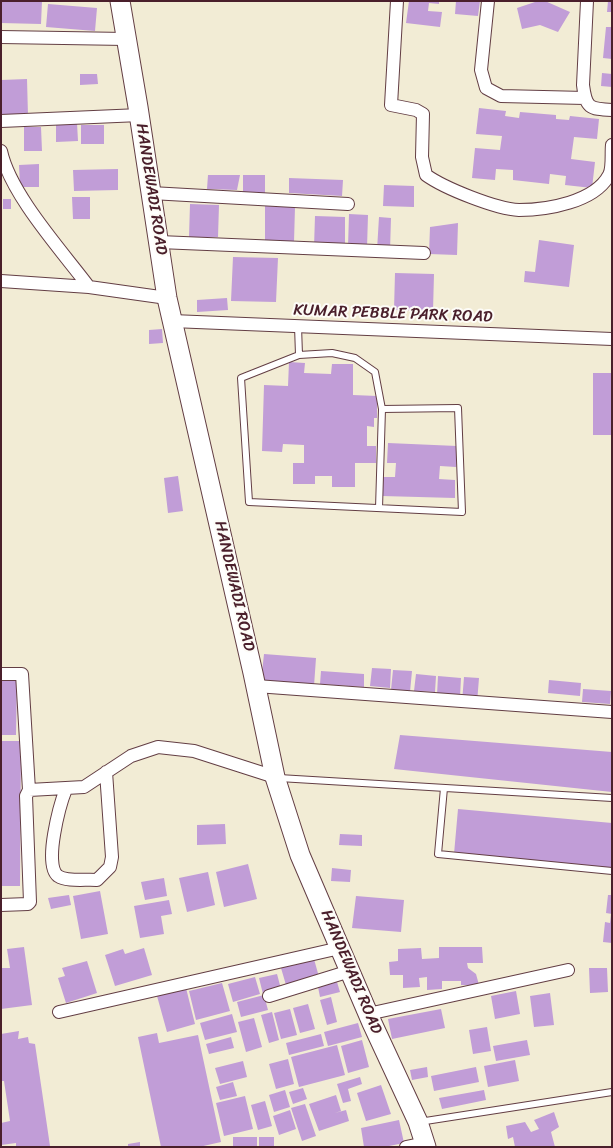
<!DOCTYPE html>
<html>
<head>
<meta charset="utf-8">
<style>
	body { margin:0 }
	#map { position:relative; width:613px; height:1148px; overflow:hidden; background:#f2ecd5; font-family:Sriracha,sans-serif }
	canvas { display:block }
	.frame { position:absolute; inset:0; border:2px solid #4a1f2b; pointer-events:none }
</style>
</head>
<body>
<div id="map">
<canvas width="613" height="1148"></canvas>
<div class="frame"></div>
</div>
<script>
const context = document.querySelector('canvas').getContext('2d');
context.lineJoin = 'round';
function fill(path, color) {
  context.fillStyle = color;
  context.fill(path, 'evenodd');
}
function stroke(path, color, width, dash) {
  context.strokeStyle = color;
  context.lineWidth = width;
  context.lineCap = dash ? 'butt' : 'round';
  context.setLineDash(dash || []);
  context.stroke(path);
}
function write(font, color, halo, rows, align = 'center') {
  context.font = font + ' Sriracha,sans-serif';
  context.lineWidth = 4;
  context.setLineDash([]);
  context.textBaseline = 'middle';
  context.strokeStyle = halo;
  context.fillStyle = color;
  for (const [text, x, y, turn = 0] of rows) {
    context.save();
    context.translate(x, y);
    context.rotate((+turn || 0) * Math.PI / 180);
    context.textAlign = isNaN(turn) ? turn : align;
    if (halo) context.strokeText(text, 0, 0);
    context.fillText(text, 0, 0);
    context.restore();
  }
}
fill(new Path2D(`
	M1 1H42L41 24 1 23Z
	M409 1H439V4L429 3 428 11 442 12 440 27 406 23Z
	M456 1H480L478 16 455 14Z
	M538 1H545L570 12 558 32 540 25 522 29 517 8Z
	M608 1H612V12H607Z
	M48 4 97 8 95 31 46 27Z
	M606 27H612V59L603 58Z
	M602 73 612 74V87L601 86Z
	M80 74H97L98 84 80 85Z
	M27 79 28 116H1V80Z
	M479 108 506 111 505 116 519 118 520 112 556 115V119L569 120 570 116 599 119 597 139 574 137 571 159 595 162 592 188 565 185 566 176 550 174 549 184 513 180V170L496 169 495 180 472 178 475 148 500 150 502 136 476 134Z
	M56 123H77L78 141 56 142Z
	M81 125H104V144H81Z
	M24 127H41L42 151H24Z
	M39 164V187H20L19 165Z
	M118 169V190L74 191 73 170Z
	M208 175H240L237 190 207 189Z
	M243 175H265V197L243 196Z
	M289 178 343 180 342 196 289 193Z
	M384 185 414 186V207L383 206Z
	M72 197H90V219H73Z
	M3 199H11V209H3Z
	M190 204 219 205 218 237H189Z
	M265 206 295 207 294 242H265Z
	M349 214 368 215 367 248 348 247Z
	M315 216 345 217V248L314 247Z
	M379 217 391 218 390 251 377 250Z
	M458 223 457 255 429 254 430 227Z
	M539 240 574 245 569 287 524 282 525 271 535 272Z
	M233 257 278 258 276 302 231 301Z
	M395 273 434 274 433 311 394 310Z
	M227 298 228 310 197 312V300Z
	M162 329 163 343 149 344V330Z
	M289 362 305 363 304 373 331 374 332 364H353V395L377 396V418H374V427L367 426V446H376V463H355V487H332V476H315V484H293V463H304V445L283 444 282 452 262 451 264 385 288 386Z
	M593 373H612V435H593Z
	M388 443 457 446 456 467 440 466 439 479 455 480V498L382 496V477H395L396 463H387Z
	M178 476 183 511 168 513 164 478Z
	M264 654 316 658 314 686 261 682Z
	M372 668 391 669 390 688 370 686Z
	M393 670 412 671 410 692 391 690Z
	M321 671 364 674V687L320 684Z
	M416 674 436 676 435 692 414 691Z
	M438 676 461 678 460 697 437 695Z
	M464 677 479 678 477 703 462 702Z
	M1 680H17L16 735H1Z
	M549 680 581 683 580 696 548 693Z
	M583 689 611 691 610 704 582 702Z
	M400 735 612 752V792L394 769Z
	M1 741H21L20 886H1Z
	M458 809 612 823V869L454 854Z
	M225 824 226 844 197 845V825Z
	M340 834 362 835V846L339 845Z
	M248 864 257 899 224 907 216 872Z
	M332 868 351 870 350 882 331 881Z
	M208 872 215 905 187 912 179 878Z
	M164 878 167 896 145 900 141 882Z
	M100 891 108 934 81 939 73 896Z
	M69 895 71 905 51 909 48 898Z
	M608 895H612V914L606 913Z
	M356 896 404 900 401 932 352 928Z
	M169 900 172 914 161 916 164 934 140 938 134 906Z
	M611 914 612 943 603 942 605 922 610 923Z
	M24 947 32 1005 1 1009V968H10L7 949Z
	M439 947H482L483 963H467L468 968 476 974 479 985H461V981H442V989L427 990V977L419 978 420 987 403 988V975H390L389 962 398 961V949L421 948 422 959 439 958Z
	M144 948 152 975 115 986 105 955 123 949 125 954Z
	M314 959 319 977 286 985 281 968Z
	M87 961 97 993 66 1003 58 978 65 976 62 968Z
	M589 968H607L608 992 590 993Z
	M277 974 281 989 263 994 259 978Z
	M255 977 260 994 233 1002 228 984Z
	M337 982 340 992 320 997 318 987Z
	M222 983 230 1011 196 1020 189 991Z
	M186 988 195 1024 167 1032 157 996Z
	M516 991 520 1014 495 1019 491 996Z
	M550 993 554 1025 534 1027 530 996Z
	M264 995 268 1010 241 1017 237 1002Z
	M331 997 337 1022 327 1025 320 1000Z
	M308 1004 315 1029 300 1033 293 1008Z
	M290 1009 297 1035 281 1039 274 1013Z
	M441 1009 445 1028 392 1039 388 1019Z
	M272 1012 279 1040 269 1043 261 1015Z
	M232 1014 237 1032 205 1040 200 1023Z
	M254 1018 262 1047 246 1052 238 1022Z
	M358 1023 362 1037 328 1046 324 1032Z
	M487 1027 491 1051 473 1054 469 1030Z
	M19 1031 18 1039 28 1037 29 1043 35 1044 50 1146 16 1147V1143L1 1145V1123L10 1121 4 1081H1V1034Z
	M157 1033 159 1043 198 1035 221 1142 199 1147H161L138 1037Z
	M321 1034 324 1046 289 1055 286 1043Z
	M231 1037 234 1048 209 1054 206 1044Z
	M362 1040 369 1067 348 1073 341 1046Z
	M527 1040 530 1055 496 1061 493 1046Z
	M337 1045 345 1075 299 1087 291 1057Z
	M288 1059 294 1084 276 1089 269 1064Z
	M515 1060 519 1081 488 1087 484 1066Z
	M243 1061 247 1077 220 1084 215 1068Z
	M427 1067 428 1077 412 1080 410 1070Z
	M476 1067 479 1082 434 1091 431 1076Z
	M360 1077 362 1084 348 1089 351 1101 343 1103 337 1084Z
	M233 1082 237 1096 220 1100 216 1087Z
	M381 1085 391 1114 366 1121 357 1093Z
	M303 1088 307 1099 293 1104 289 1092Z
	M285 1090 290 1107 274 1112 269 1095Z
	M484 1090 486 1100 442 1109 439 1098Z
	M336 1095 341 1111 335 1113 346 1110 349 1121 319 1131 309 1104Z
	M245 1096 253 1129 224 1136 216 1103Z
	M265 1101 272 1126 258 1130 251 1105Z
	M305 1104 316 1136 302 1141 291 1108Z
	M290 1110 296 1129 279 1135 273 1116Z
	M554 1112 559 1127 551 1132 555 1147H515L513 1137 508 1139 506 1126 525 1122 531 1132 539 1129 534 1120Z
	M399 1120 404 1143 384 1147H364L361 1128Z
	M233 1137H257V1147H233Z
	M259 1137H274V1147H259Z
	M140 1142V1147H128V1144Z`), '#c19dd7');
const lane = new Path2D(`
	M298 326 299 355 241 378 249 502 462 512 458 408 382 409 375 372 355 358 332 353 299 355
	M379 508 382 409
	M279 778 612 798
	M444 788 438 854 612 871
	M419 1122 612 1092`);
const street = new Path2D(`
	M397 1 391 105 416 110 423 114 422 157 426 175C444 188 496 209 519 210 547 210 595 202 609 175 613 168 611 153 612 145
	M488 1 481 70 486 88 501 96 585 98
	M587 1 583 85C586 108 589 109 612 110
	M1 37 126 39
	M1 121 140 115
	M1 151C10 194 62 251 89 287
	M151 193 348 204
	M159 242 424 253
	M1 281 89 287 167 298
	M172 321 612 339
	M1 674H22L29 790
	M256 686 612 712
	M66 789C60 804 43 865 58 876 67 882 86 879 97 880L110 867 112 857 106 772
	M1 905 28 904 30 902 26 796 29 790 84 787 131 756 158 747 194 751 275 777
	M269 996 350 971
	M59 1012 340 948
	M368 1014 568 970
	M406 1147 425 1143`);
const secondary = new Path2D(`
	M120 1 138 107 167 298 253 673 275 777 300 855 372 1023 418 1122 426 1147`);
stroke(lane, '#633e44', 8);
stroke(street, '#633e44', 14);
stroke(secondary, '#633e44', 21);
stroke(lane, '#fff', 6);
stroke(street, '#fff', 12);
stroke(secondary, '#fff', 19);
write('16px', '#4a1f2b', '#fdfcf7', [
	["HANDEWADI ROAD",151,189,81],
	["KUMAR PEBBLE PARK ROAD",393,314,2],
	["HANDEWADI ROAD",234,586,77],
	["HANDEWADI ROAD",351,972,67]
]);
</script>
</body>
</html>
